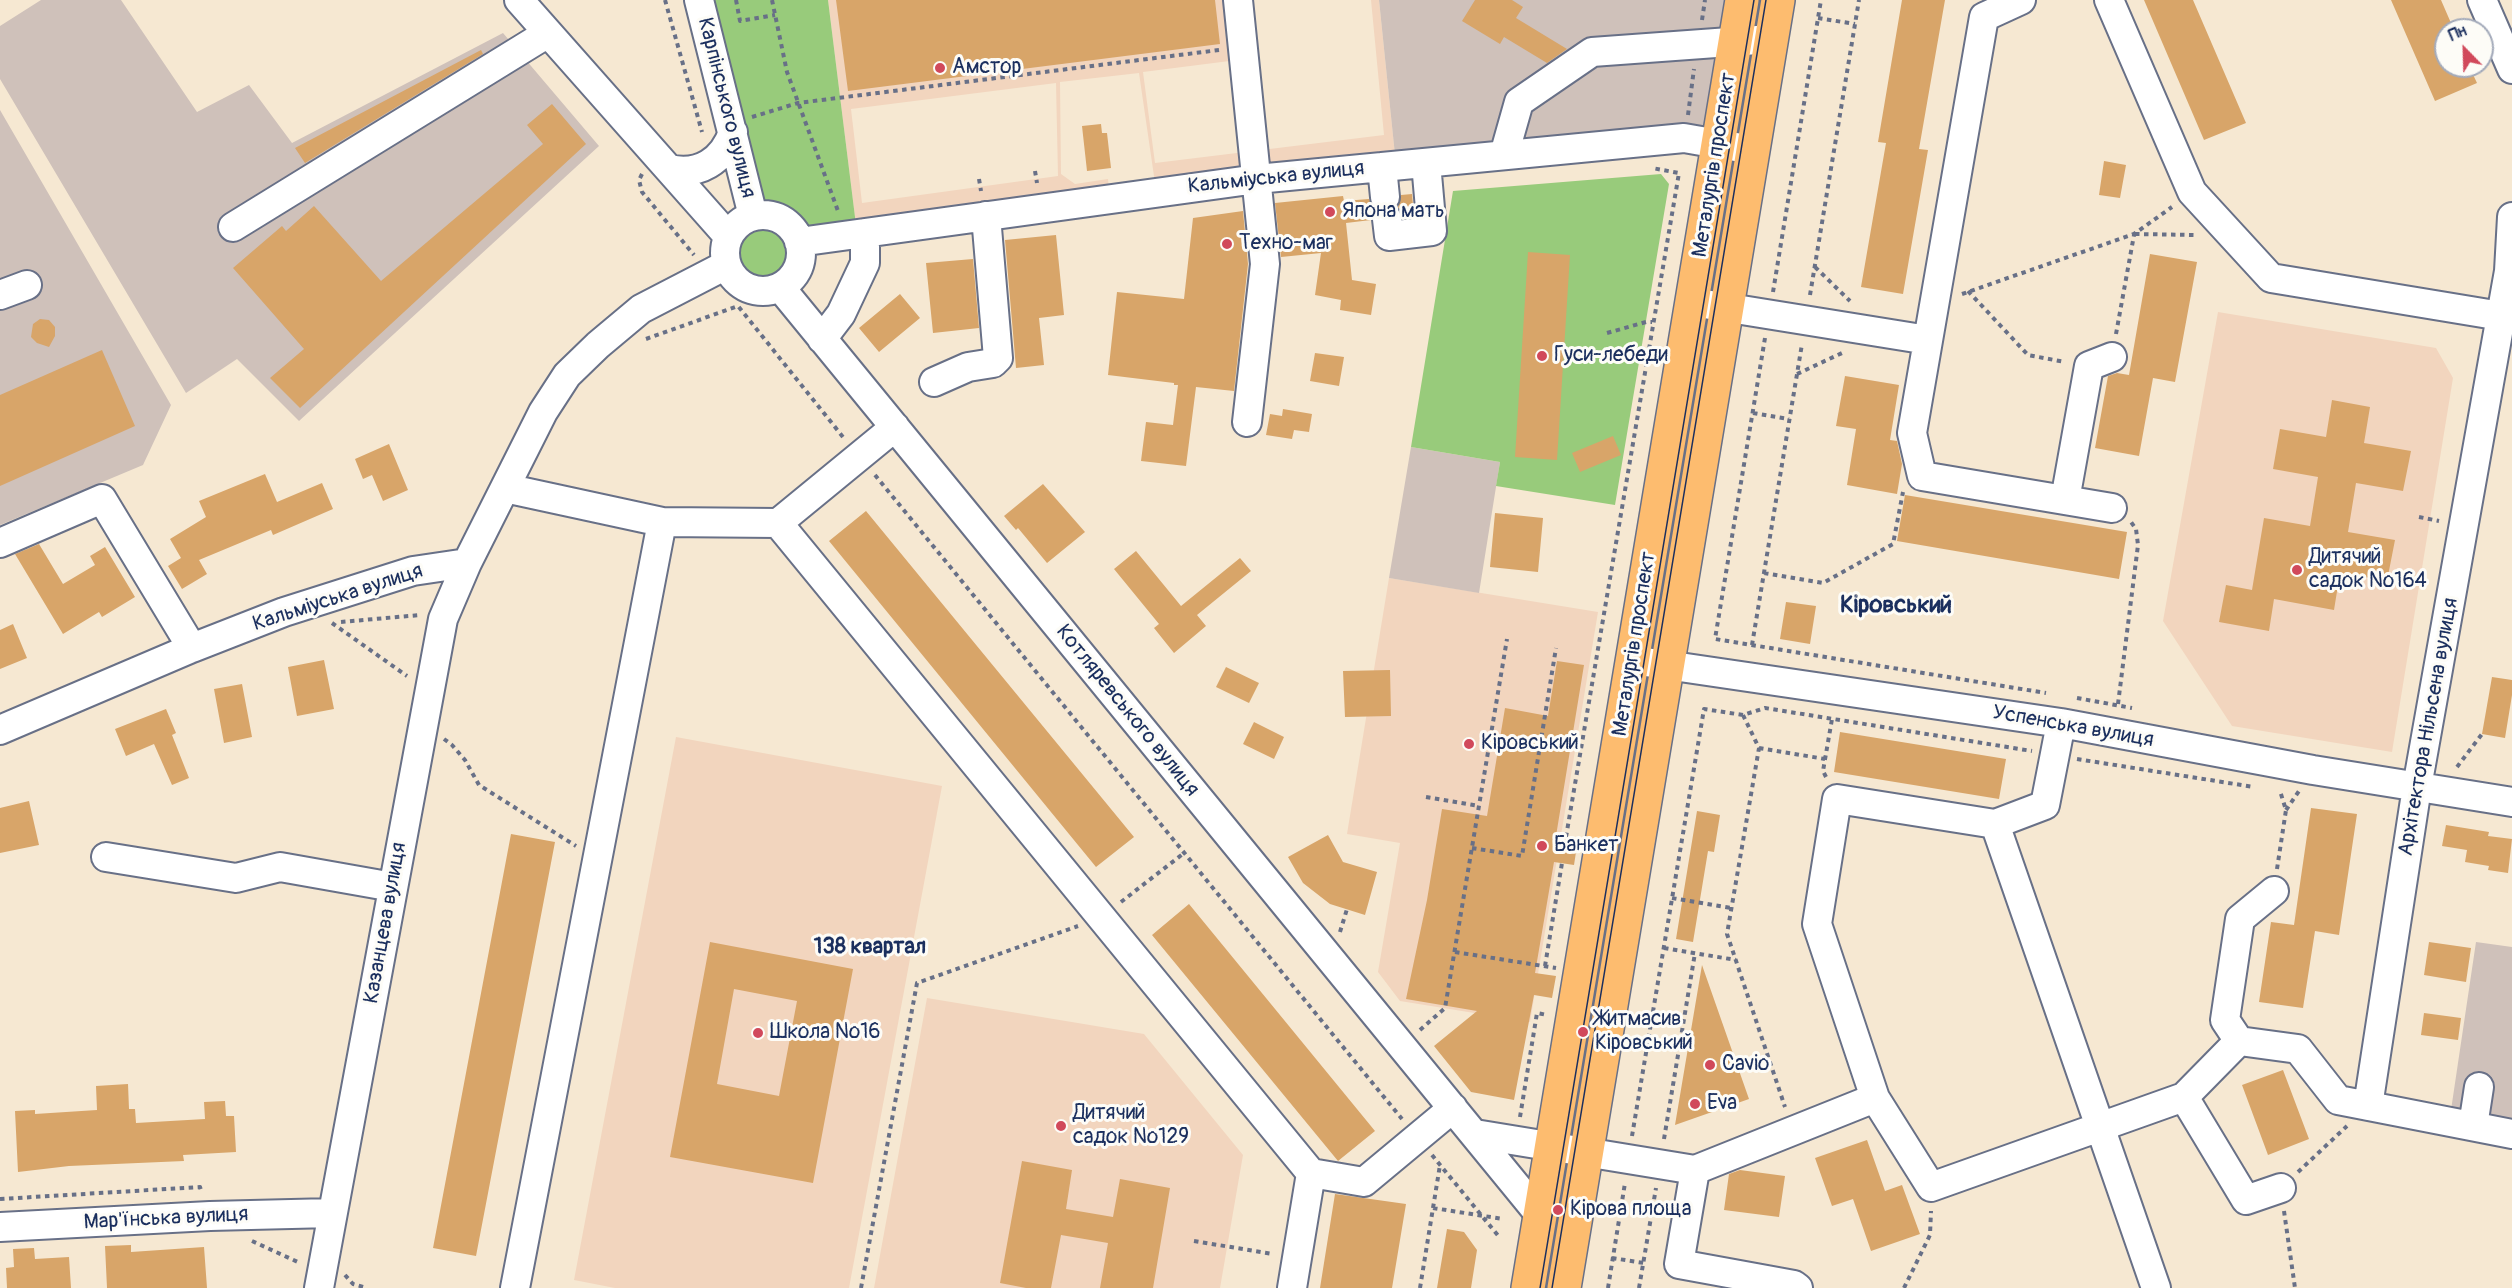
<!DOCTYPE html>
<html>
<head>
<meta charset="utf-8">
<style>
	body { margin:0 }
	#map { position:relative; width:2512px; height:1288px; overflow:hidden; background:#f6e8d2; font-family:Pangolin,sans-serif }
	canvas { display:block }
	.north { position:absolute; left:2434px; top:18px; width:60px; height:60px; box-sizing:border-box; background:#fdfcf7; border:2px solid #a3aaba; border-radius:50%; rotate:337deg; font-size:16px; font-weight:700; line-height:24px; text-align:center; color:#1b2f5e }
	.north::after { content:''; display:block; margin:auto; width:21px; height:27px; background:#d1495b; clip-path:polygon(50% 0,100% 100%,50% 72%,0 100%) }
</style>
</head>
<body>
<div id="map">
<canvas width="2512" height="1288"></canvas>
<div class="north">Пн</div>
</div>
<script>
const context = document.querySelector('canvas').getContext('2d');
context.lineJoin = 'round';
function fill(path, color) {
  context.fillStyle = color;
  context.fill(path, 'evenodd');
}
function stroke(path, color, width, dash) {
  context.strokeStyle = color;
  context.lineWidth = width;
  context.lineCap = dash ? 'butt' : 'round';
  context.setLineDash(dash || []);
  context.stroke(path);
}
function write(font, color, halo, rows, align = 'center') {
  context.font = font + ' Pangolin,sans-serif';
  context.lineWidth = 6;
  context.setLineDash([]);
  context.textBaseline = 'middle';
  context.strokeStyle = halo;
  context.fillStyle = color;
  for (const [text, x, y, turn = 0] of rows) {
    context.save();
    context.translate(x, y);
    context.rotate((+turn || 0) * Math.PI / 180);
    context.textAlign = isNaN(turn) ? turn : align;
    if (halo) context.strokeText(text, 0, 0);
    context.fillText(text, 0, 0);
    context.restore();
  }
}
fill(new Path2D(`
	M828 0H1247L1253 58 1143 72 1155 163 1384 135 1371 0H1379L1395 155 1155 183 1139 73 1060 82 1061 174 1075 184 1108 179 1109 189 856 225ZM1056 83 1058 176 862 203 851 109Z
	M2218 312 2436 348 2453 378 2392 752 2232 726 2163 621Z
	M1389 578 1598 612 1530 1022 1400 1001 1378 972 1400 843 1347 834Z
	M676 737 942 786 849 1288H615L574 1280Z
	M927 998 1144 1034 1243 1155 1220 1288H874Z`), '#f2d5be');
fill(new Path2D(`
	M41 0H121L197 112 249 85 292 143 503 33 599 146 299 421 237 359 186 393 0 79V26Z
	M1379 0H1727L1705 130 1395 155Z
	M0 110 171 405 143 465 0 525Z
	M1411 447 1500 462 1479 593 1389 578Z
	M2476 942 2512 947V1119L2451 1110Z`), '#cfc1ba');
fill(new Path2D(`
	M710 0H828L856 225 809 231C798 212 782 202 760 202Z
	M1661 174 1669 184 1615 505 1496 486 1500 462 1411 447 1453 191Z
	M740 253a23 23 0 1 1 46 0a23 23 0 1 1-46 0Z`), '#98cb7b');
fill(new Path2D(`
	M836 0H1215L1220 44 848 91Z
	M1475 0H1512L1523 7 1516 18 1567 49 1547 63 1504 37 1500 44 1462 21Z
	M1902 0H1945L1919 149 1928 150 1903 294 1861 287 1886 143 1878 142Z
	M2144 0H2193L2246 123 2204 140Z
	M2391 0H2441L2454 30H2446V66H2469L2477 83 2435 101Z
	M481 50 483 54 305 163 295 148Z
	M552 104 586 144 300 408 270 378 304 349 233 268 282 226 286 231 314 206 381 281 543 144 527 125Z
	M1101 124 1102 133H1107L1111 168 1087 171 1082 126Z
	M2104 161 2126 165 2120 198 2099 195Z
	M1412 194 1414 216 1403 217 1398 207 1401 195Z
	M1343 196 1344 201 1369 199 1374 209 1371 220 1346 223 1352 280 1376 284 1371 315 1340 310 1341 300 1315 295 1321 253 1281 257 1275 203Z
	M1243 211 1248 264 1234 391 1196 387 1186 466 1141 461 1146 422 1173 425 1178 385H1174V383L1108 375 1117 292 1184 299 1193 218Z
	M1056 235 1064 315 1039 318 1044 365 1016 368 1005 240Z
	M1528 252 1570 255 1557 460 1515 457Z
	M2150 254 2197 262 2175 382 2153 378 2139 456 2095 448 2108 376 2117 373 2129 375Z
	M973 259 979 328 933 333 926 263Z
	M900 294 920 318 879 352 859 328Z
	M40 319 49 320 55 327V336L49 347 37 343 31 337 33 324Z
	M102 350 135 426 0 486V395Z
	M1315 353 1344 357 1339 386 1310 381Z
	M1845 376 1899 385 1890 440 1897 441 1902 464 1897 494 1847 485 1856 429 1836 426Z
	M2332 400 2370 407 2364 443 2411 451 2403 491 2356 483 2348 532 2395 540 2387 581 2340 573 2334 610 2274 599 2269 631 2219 622 2226 585 2252 590 2264 518 2310 526 2318 477 2273 469 2280 429 2326 437Z
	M1283 409 1312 414 1309 432 1294 430 1292 439 1266 435 1270 414 1282 416Z
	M1613 436 1621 455 1580 472 1572 453Z
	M389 444 408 490 383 501 372 475 363 479 355 459Z
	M265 474 277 502 322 483 333 509 273 535 271 530 199 560 207 574 182 589 168 566 181 558 170 539 206 517 199 501Z
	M1043 484 1085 532 1047 563 1018 528 1016 530 1004 516Z
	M1905 495 2127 532 2119 579 1897 541Z
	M866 511 1134 837 1096 867 829 541Z
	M1495 513 1543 518 1538 572 1490 567Z
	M39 544 63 584 95 565 90 556 105 547 135 597 102 617 99 612 63 634 15 554Z
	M1136 551 1181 606 1240 558 1251 571 1197 615 1206 626 1174 653 1154 628 1159 624 1114 569Z
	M1786 602 1816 606 1810 644 1780 639Z
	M13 624 27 658 0 669V630Z
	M324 660 334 709 297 716 288 667Z
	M1557 661 1584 665 1556 836 1578 839 1574 865 1554 862 1535 973 1556 976 1552 998 1534 995 1514 1100 1471 1092 1434 1046 1477 1011 1406 999 1427 900 1442 809 1487 816 1505 708 1548 716Z
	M1226 667 1259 683 1249 703 1216 687Z
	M1390 670 1391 716 1345 717 1343 671Z
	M2492 677 2512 680V695L2505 738 2482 734Z
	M242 684 252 737 224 743 214 689Z
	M166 709 176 733 172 735 189 778 172 785 154 744 126 756 115 729Z
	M1254 722 1284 737 1274 759 1243 744Z
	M1840 732 2006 759 1999 799 1834 772Z
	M29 801 39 845 0 853V808Z
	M2311 808 2357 814 2339 935 2315 931 2303 1008 2259 1002 2271 922 2294 925Z
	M1697 811 1720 815 1714 852 1708 851 1693 942 1676 939Z
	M2446 825 2489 832 2488 836 2512 839 2508 873 2488 870 2489 866 2465 862 2467 850 2442 846Z
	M511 834 555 842 476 1256 433 1248Z
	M1328 835 1343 862 1377 872 1365 915 1330 904 1303 883 1288 857Z
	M1189 904 1375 1131 1338 1161 1152 935Z
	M710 942 853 969 813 1183 670 1157ZM734 989 797 1001 779 1096 717 1084Z
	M2429 942 2471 948 2466 982 2424 975Z
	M1702 965 1749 1099 1675 1125Z
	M2424 1013 2461 1018 2458 1040 2421 1035Z
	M2283 1070 2309 1139 2268 1155 2242 1085Z
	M128 1084 129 1109H135L136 1123 205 1119 204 1102 225 1101 226 1116H234L236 1152 183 1155 184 1161 69 1166 18 1172 15 1111 35 1110V1114L97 1110 96 1086Z
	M1867 1140 1885 1191 1902 1185 1920 1234 1871 1251 1853 1199 1832 1206 1815 1158Z
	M1022 1161 1072 1170 1066 1209 1113 1217 1120 1179 1170 1188 1153 1288H1100L1108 1243 1061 1235 1051 1288H1026L1000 1283Z
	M1740 1170 1785 1176 1779 1217 1724 1210 1729 1174Z
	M1335 1194 1406 1204 1392 1288H1320Z
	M1447 1229 1464 1232 1477 1250 1471 1288H1437Z
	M131 1245V1252L204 1247 207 1288H107L105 1246Z
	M34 1248 35 1259 69 1257 71 1288H7L6 1268 14 1267 13 1249Z`), '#d8a569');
const minor = new Path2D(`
	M519 0 728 236
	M699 0 753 216
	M1238 0 1265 264 1247 422
	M2021 0 1984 17 1912 433 1922 476 2112 508
	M2109 0 2192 192 2271 278 2501 316
	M2482 0 2512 69
	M1504 155 1519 102 1592 52 1771 39
	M1382 167 1385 197
	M669 169C699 176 723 161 733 132
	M725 253a38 38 0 1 1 76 0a38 38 0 1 1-76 0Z
	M1387 219 1389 236 1432 231 1426 163
	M233 227 548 33
	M799 242 1257 179 1382 167 1684 138 1753 150
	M780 287 1540 1215
	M0 295 27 285
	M1692 302 1928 340
	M822 339 841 314 865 263V233
	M934 382 968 367 993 363 998 358 986 216
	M505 488 662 522 778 523 895 427
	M2065 500 2089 366 2112 357
	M778 523 1311 1173 1364 1182 1453 1108
	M0 543 102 499 192 648
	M1632 660 2061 723 2313 770 2512 802
	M2061 723 2045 805 1995 824 1837 799 1817 924 1875 1098 1931 1187 2184 1097 2239 1041
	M0 730 192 648 284 612 413 571 467 563
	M1995 824 2156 1288
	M106 857 236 878 280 867 393 887
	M2274 891 2240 919 2225 1020 2239 1041 2298 1049 2338 1100 2512 1134
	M2184 1097 2246 1200 2281 1188
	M2368 1106 2417 787 2509 271 2512 217
	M2473 1126 2479 1087
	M1475 1134 1695 1170 1875 1098
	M1695 1170 1679 1264 1794 1285 1798 1288
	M0 1227 210 1216 332 1213
	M319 1288 443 619 467 563 543 412 567 375 598 345 641 309 726 265
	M515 1288 662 522
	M1292 1288 1311 1173`);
const major = new Path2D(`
	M1528 1288 1742 0
	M1564 1288 1778 0`);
stroke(minor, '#687087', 32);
stroke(major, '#687087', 36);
stroke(new Path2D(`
	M665 0 702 132
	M736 0 740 21 775 15
	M772 0 787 72 838 211H841
	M1818 18 1855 24
	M1702 20 1705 0
	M1688 115 1694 69
	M752 117 798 103 1219 50
	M1035 171 1037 183
	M642 174 639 180 642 192 694 255
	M979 179 981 191
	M2135 234 2196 235
	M1815 267 1850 301
	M1968 291 2028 355 2065 362
	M1773 292 1821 0
	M1962 294 2134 234 2172 207
	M1810 295 1859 0
	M1607 333 1646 322H1652
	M2116 334 2134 235
	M1765 338 1715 639 2046 693
	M646 339 738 306 843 437
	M1797 374 1842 353
	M1753 413 1789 419
	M875 475 1402 1119
	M2419 517 2439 521
	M1764 573 1823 583 1893 544 1903 492
	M341 622 420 615
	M332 623 407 676
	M1752 645 1802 344
	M2077 698 2132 708
	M2118 704 2138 545 2136 529 2131 522
	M1743 715 1759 748 1727 934 1785 1107
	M444 739 452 745 465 760 479 785 576 846
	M1759 748 1825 759
	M2077 759 2254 787
	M2457 767 2482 734
	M1826 777 1823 771 1832 719
	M1426 797 1479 806
	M2286 810 2299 791
	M1566 837 1679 173 1652 168
	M1472 848 1522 856 1556 648
	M2277 869 2286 810 2280 791
	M1672 898 1731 908
	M1121 902 1184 853
	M1340 932 1347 909
	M1664 948 1736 960
	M1455 952 1556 968
	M1545 966 1562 863
	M1420 1030 1445 1008 1507 639
	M1520 1117 1537 1013 1547 1015
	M1632 1136 1704 709 1743 715 1765 708 2032 751
	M1664 1139 1695 953
	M1432 1155 1500 1238
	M2298 1172 2347 1126
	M0 1199 200 1187 202 1193
	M1433 1208 1503 1219
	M2284 1211 2295 1288
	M252 1241 300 1263
	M1194 1241 1273 1254
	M1612 1258 1644 1263
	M345 1275 353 1284 367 1288
	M861 1288 917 983 1078 926
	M1420 1288 1440 1165
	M1608 1288 1625 1183
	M1639 1288 1656 1188
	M1904 1288 1930 1235 1931 1211`), '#687087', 4, [4.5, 4.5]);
stroke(minor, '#fff', 28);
stroke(major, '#fdbc6f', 33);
stroke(new Path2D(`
	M1540 1288 1754 0
	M1552 1288 1766 0`), '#1b2f5e', 1.5);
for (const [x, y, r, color] of [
	[940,68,6,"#d1495b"],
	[1330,212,6,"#d1495b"],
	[1227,244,6,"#d1495b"],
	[1542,356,6,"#d1495b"],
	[2297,570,6,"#d1495b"],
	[1469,744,6,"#d1495b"],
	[1542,846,6,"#d1495b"],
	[1583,1032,6,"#d1495b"],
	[758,1033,6,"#d1495b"],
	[1710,1065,6,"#d1495b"],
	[1695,1104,6,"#d1495b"],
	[1061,1126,6,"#d1495b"],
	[1558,1210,6,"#d1495b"]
]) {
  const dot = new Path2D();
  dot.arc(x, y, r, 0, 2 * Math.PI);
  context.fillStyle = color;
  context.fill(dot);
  stroke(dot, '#fdfcf7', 2);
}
write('21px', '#1b2f5e', '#fdfcf7', [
	["Амстор",952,68],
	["Япона мать",1342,212],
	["Техно-маг",1239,244],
	["Гуси-лебеди",1554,356],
	["Дитячий",2309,558],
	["садок №164",2309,582],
	["Кіровський",1481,744],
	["Банкет",1554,846],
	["Житмасив",1595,1020],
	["Кіровський",1595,1044],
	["Школа №16",770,1033],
	["Cavio",1722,1065],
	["Eva",1707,1104],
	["Дитячий",1073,1114],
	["садок №129",1073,1138],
	["Кірова площа",1570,1210]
], 'left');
write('21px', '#1b2f5e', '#fdfcf7', [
	["Карпінського вулиця",726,108,76],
	["Металургів проспект",1715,165,-81],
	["Кальміуська вулиця",1276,178,-6],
	["Кальміуська вулиця",338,598,-18],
	["Металургів проспект",1635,644,-81],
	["Котляревського вулиця",1127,711,51],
	["Успенська вулиця",2073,727,10],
	["Архітектора Нільсена вулиця",2429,727,-80],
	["Казанцева вулиця",386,923,-80],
	["Мар'їнська вулиця",166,1219,-3]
]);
write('bold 22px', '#1b2f5e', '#fdfcf7', [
	["138 квартал",870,947]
]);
write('bold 24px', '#1b2f5e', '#fdfcf7', [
	["Кіровський",1896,606]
]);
</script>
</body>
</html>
